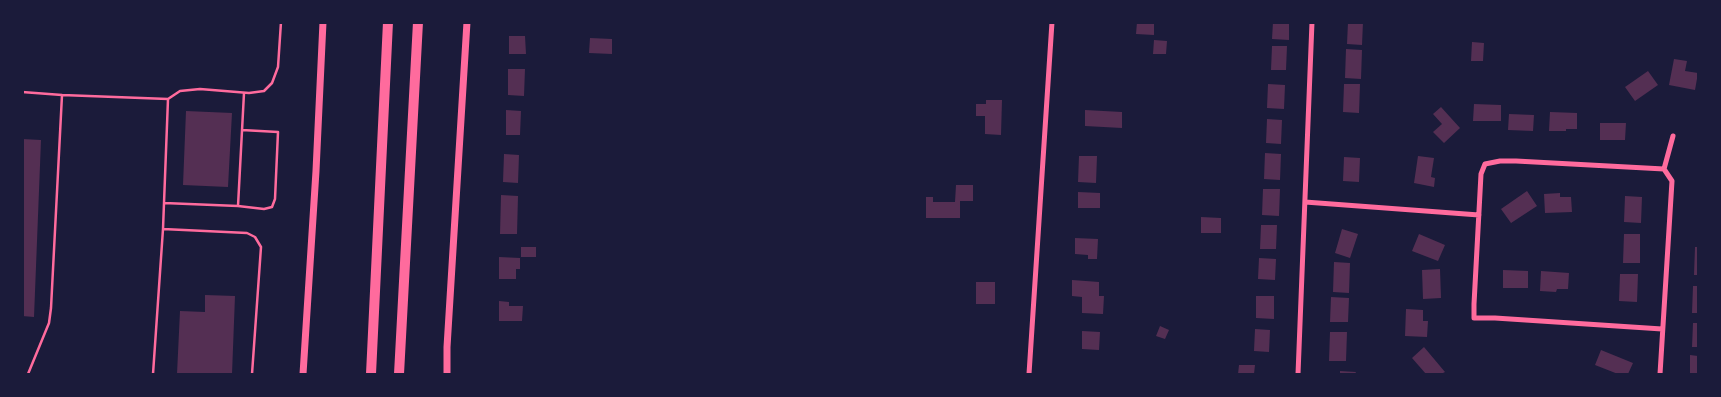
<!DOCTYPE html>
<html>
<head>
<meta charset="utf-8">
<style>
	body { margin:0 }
	#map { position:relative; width:1721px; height:397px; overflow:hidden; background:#1b1b3a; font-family:Lora,serif }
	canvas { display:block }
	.frame { position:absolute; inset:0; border:24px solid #1b1b3a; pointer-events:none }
</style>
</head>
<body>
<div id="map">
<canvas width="1721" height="397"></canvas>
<div class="frame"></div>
</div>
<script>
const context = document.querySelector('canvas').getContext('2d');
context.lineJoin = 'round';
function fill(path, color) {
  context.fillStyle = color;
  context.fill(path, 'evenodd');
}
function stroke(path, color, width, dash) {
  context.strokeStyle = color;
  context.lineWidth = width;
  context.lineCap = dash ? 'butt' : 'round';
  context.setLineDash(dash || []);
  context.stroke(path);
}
fill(new Path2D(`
	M1137 22H1154V35L1136 34Z
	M1273 22H1289V40L1272 39Z
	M1348 22H1363L1362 45 1347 44Z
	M509 36H525L526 54H509Z
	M590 38 612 39V54L589 53Z
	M1154 40 1167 41 1166 54H1153Z
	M1472 42 1484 43 1483 61H1471Z
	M1272 46H1287L1286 70H1271Z
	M1346 49 1362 50 1361 79 1345 78Z
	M1674 59 1687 61 1685 71 1698 73 1695 90 1669 85Z
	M508 69H525L524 96 508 95Z
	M1648 71 1658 85 1635 101 1625 87Z
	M1268 84 1285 85 1284 109 1267 108Z
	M1344 84H1360L1359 113 1343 112Z
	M986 100H1002L1001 135 985 134V116H976V104H986Z
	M1474 104 1501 105V121H1473Z
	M1441 107 1460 128 1444 143 1433 132 1442 124 1433 114Z
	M506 110 521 111 520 135H506Z
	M1085 110 1122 112V128L1085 126Z
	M186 111 232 113 228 187 183 185Z
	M1550 112 1577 113V129H1566V131H1549Z
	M1509 114 1534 115 1533 131 1508 130Z
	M1267 119 1282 120 1281 144 1266 143Z
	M1600 123H1626L1625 140H1600Z
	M22 139 41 140 34 317 22 316Z
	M1265 153 1281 154 1280 180 1264 179Z
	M504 154 519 155 518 183 503 182Z
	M1079 156H1097L1096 183 1078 182Z
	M1418 156 1434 158 1431 177 1435 178 1434 187 1414 183Z
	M1344 157 1360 158 1359 182 1343 181Z
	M956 185H973V201H960V218H926V197H933V202H955Z
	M1263 189H1280L1279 216 1262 215Z
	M1527 191 1537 206 1511 223 1501 209Z
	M1078 192 1100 193V208H1078Z
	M1560 193V197H1571L1572 212 1545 213 1544 194Z
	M501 195 518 196 517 234H500Z
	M1625 196 1642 197 1641 223 1624 222Z
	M1201 217 1221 218V233H1201Z
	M1261 225H1277L1276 249H1260Z
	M1342 229 1358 234 1350 258 1335 253Z
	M1419 234 1445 245 1438 261 1412 251Z
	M1624 234H1640V263H1623Z
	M1075 238 1098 239 1097 259H1088V255L1075 254Z
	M521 247H536V257H521Z
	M1695 247H1698V275H1694Z
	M499 257 520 258V269H516V279H499Z
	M1259 258 1276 259 1275 280 1258 279Z
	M1334 262 1350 263 1349 293 1333 292Z
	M1440 269 1441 298 1423 299 1422 270Z
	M1503 270 1528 271V288H1503Z
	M1541 271 1569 273 1568 289H1557L1556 292 1540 291Z
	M1620 274H1638L1637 302 1619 301Z
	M1072 280 1099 282V296H1104L1103 314 1082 313V297L1072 296Z
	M976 282H995V304H976Z
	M1693 286H1698V313H1692Z
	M205 295 235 296 232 374H177L180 311 205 312Z
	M1256 296H1274V319L1256 318Z
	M1331 297 1349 298 1348 322H1330Z
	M499 301 509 302V306H523L522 321H499Z
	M1406 309 1423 310V321H1428L1427 337 1405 336Z
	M1693 323H1698V347H1692Z
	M1160 326 1169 330 1165 339 1156 336Z
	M1255 329 1270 330 1269 352 1254 351Z
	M1082 331 1100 332 1099 350 1082 349Z
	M1330 332H1347L1346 361H1329Z
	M1424 347 1445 372 1441 374H1426L1412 358Z
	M1601 350 1633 363 1628 374H1618L1595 365Z
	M1690 355 1698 356V374H1690Z
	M1239 365H1255L1254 374H1238Z
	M1340 371 1356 372 1355 374H1340Z`), '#542f53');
stroke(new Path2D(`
	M22 92 62 95
	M164 203 238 206 244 93
	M238 206 264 209 272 207 275 199 278 132 242 130
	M28 374 49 323 51 308 62 95 168 99
	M153 374 163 229
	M252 374 261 247 255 237 247 233 163 229 168 99 180 91 200 89 249 93 264 91 272 83 278 67 281 22`), '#ff6b9d', 2.5);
stroke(new Path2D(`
	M1305 202 1479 215
	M1662 329 1495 318H1474V304L1481 174 1485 164 1500 161H1516L1664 169
	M1029 374 1052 22
	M1298 374 1312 22
	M1660 374 1672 181 1664 169 1673 136`), '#ff6b9d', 5);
stroke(new Path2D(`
	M303 374 316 171 323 22
	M447 374V347L467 22`), '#ff6b9d', 7);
stroke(new Path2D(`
	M371 374 388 22
	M399 374 418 22`), '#ff6b9d', 10);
</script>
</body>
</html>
